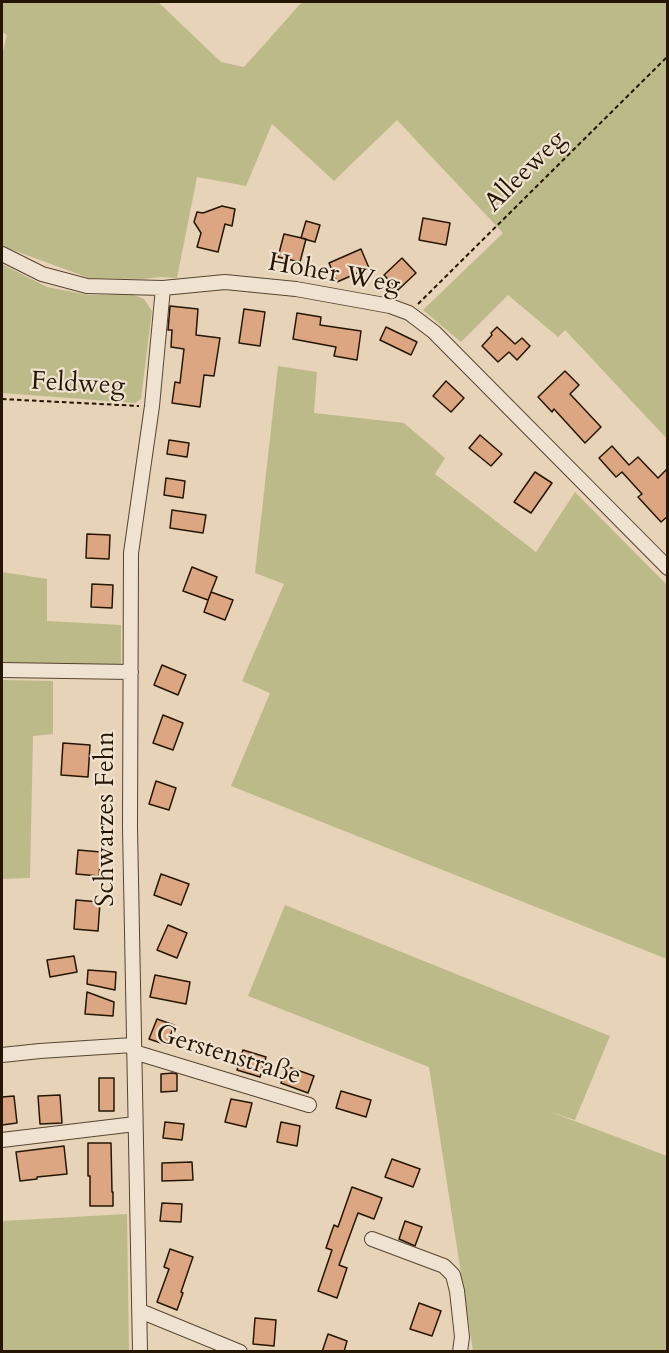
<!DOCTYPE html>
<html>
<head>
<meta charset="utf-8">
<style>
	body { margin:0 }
	#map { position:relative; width:669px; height:1353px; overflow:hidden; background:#e7d3b7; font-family:Cardo,serif }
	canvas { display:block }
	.frame { position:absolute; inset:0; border:3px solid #251603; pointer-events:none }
</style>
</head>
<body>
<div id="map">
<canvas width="669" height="1353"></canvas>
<div class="frame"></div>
</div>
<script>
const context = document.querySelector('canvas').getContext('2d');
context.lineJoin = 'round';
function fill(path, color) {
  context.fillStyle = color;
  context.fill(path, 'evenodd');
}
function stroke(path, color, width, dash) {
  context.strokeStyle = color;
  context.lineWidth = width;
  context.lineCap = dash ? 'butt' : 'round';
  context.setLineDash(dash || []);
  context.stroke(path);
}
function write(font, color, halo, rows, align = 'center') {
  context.font = font + ' Cardo,serif';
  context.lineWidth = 4.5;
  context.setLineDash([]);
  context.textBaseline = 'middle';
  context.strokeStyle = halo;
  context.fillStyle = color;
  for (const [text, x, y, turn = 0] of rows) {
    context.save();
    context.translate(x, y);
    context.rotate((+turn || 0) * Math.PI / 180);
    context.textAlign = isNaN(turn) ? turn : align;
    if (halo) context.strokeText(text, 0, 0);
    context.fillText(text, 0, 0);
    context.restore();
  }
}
fill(new Path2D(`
	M2 2H158L221 62 244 67 302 2H667V439L565 330 558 337 508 295 461 342 423 310 503 233 397 120 334 181 272 124 246 186 197 177 177 278 161 277 143 279 89 278 2 246V55L7 35 2 32Z
	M2 264 47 287 89 295H134L144 299 152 311 141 399 135 403 2 393Z
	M278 366 317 372 314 413 404 423 445 458 435 474 536 552 575 492 667 585V959L231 786 270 693 242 681 284 584 255 573Z
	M2 572 47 579V621L121 625V666L2 663Z
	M2 680 53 681V734L33 736 30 878 2 879Z
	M285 905 610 1036 575 1120 548 1111 667 1156V1351H473L429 1067 248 996Z
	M127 1214 129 1351H2V1221Z`), '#bdba89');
const building = new Path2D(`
	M222 206 235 209 232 226 225 224 218 252 197 247 201 233 194 222 197 212 203 213Z
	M423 218 450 223 446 245 419 240Z
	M306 221 320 225 315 242 301 238Z
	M284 234 306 239 300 262 278 257Z
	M361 249 369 268 337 282 329 263Z
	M402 258 416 273 398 290 384 275Z
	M170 306 198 309 196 335 220 338 214 376 204 375 200 407 172 403 175 382 180 383 184 349 171 347 172 330H168Z
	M244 309 265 312 260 346 239 343Z
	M297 313 321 317 320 325 361 331 357 360 334 356 336 347 293 339Z
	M386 327 417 342 411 355 380 340Z
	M497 327 515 344 522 338 530 346 517 360 509 352 498 362 482 346 492 335 491 333Z
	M565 371 579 385 570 394 601 427 585 443 554 409 552 412 538 397Z
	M446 381 464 398 451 412 433 396Z
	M480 435 502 454 491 466 469 448Z
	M169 440 189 443 187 457 167 454Z
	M612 446 629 465 638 457 658 478 668 468V516L661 522 638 497 642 494 622 472 616 477 599 458Z
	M535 472 552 483 531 513 514 502Z
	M166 478 185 481 183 498 164 495Z
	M172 510 206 515 203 533 170 528Z
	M87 534 110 535 109 559 86 558Z
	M192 567 217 577 208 600 183 591Z
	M92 584 113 585 112 608 91 607Z
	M211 592 233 600 225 620 204 612Z
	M162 665 186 675 178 695 154 685Z
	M163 715 183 723 173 750 153 743Z
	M63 743 90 745 88 777 61 775Z
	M156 781 176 788 169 810 149 804Z
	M78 850 101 852 99 876 76 874Z
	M161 874 189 884 181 905 154 895Z
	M76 900 100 902 98 931 74 929Z
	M168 925 187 933 177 958 157 950Z
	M74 956 77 972 50 977 47 960Z
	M88 970 116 972 115 990 87 984Z
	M155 975 190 982 186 1004 150 997Z
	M87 992 114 1002 113 1016 85 1014Z
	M157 1019 174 1025 167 1045 149 1039Z
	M243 1050 266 1057 260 1077 237 1070Z
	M286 1066 314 1076 308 1093 281 1083Z
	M173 1073 177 1074V1091L161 1092V1074Z
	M99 1078H114V1111H99Z
	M341 1091 371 1100 366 1117 336 1108Z
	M60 1095 62 1123 40 1124 38 1096Z
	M14 1096 17 1123 2 1125V1097Z
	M231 1099 252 1103 246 1127 225 1122Z
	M165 1122 184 1124 182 1140 163 1138Z
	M281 1122 300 1126 297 1146 277 1142Z
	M88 1143H111L112 1192H113V1206H90V1176H88Z
	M64 1146 67 1174 37 1177V1179L20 1181 16 1152Z
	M392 1159 420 1169 413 1187 385 1177Z
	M192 1162 193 1180 162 1181V1163Z
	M352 1187 382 1198 374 1219 358 1213 339 1265 347 1268 337 1298 318 1291 332 1250 326 1248 334 1225 338 1227Z
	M162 1203 182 1204 181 1222 160 1221Z
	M405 1221 422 1227 415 1246 399 1239Z
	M170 1249 193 1257 181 1292 183 1293 177 1310 157 1302 169 1269 164 1267Z
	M419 1303 441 1311 432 1336 410 1329Z
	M255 1318 276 1320 274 1346 253 1344Z
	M328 1334 347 1341 344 1352H322Z`);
fill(building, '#dba681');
stroke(building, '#251603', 1.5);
const minor = new Path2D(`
	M2 254 42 274 87 286 163 288 225 282 296 289 368 302 390 306 409 313 434 332 668 568
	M2 670 131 672
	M134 1052 309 1105
	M2 1055 40 1051 133 1045
	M2 1140 135 1124
	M372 1239 444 1266 453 1275 457 1291 462 1337 460 1352
	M140 1311 240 1352
	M140 1352 130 827 131 553 152 406 163 288`);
stroke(minor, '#564530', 16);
stroke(new Path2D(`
	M418 304 668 56
	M2 399 139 406`), '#251603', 2, [4.5, 3]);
stroke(minor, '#efe2d0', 14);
write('26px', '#251603', '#efe2d0', [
	["Alleeweg",526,172,-45],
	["Hoher Weg",334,275,10],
	["Feldweg",78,385,3],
	["Schwarzes Fehn",107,819,-90],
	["Gerstenstraße",228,1056,17]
]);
</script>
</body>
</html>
